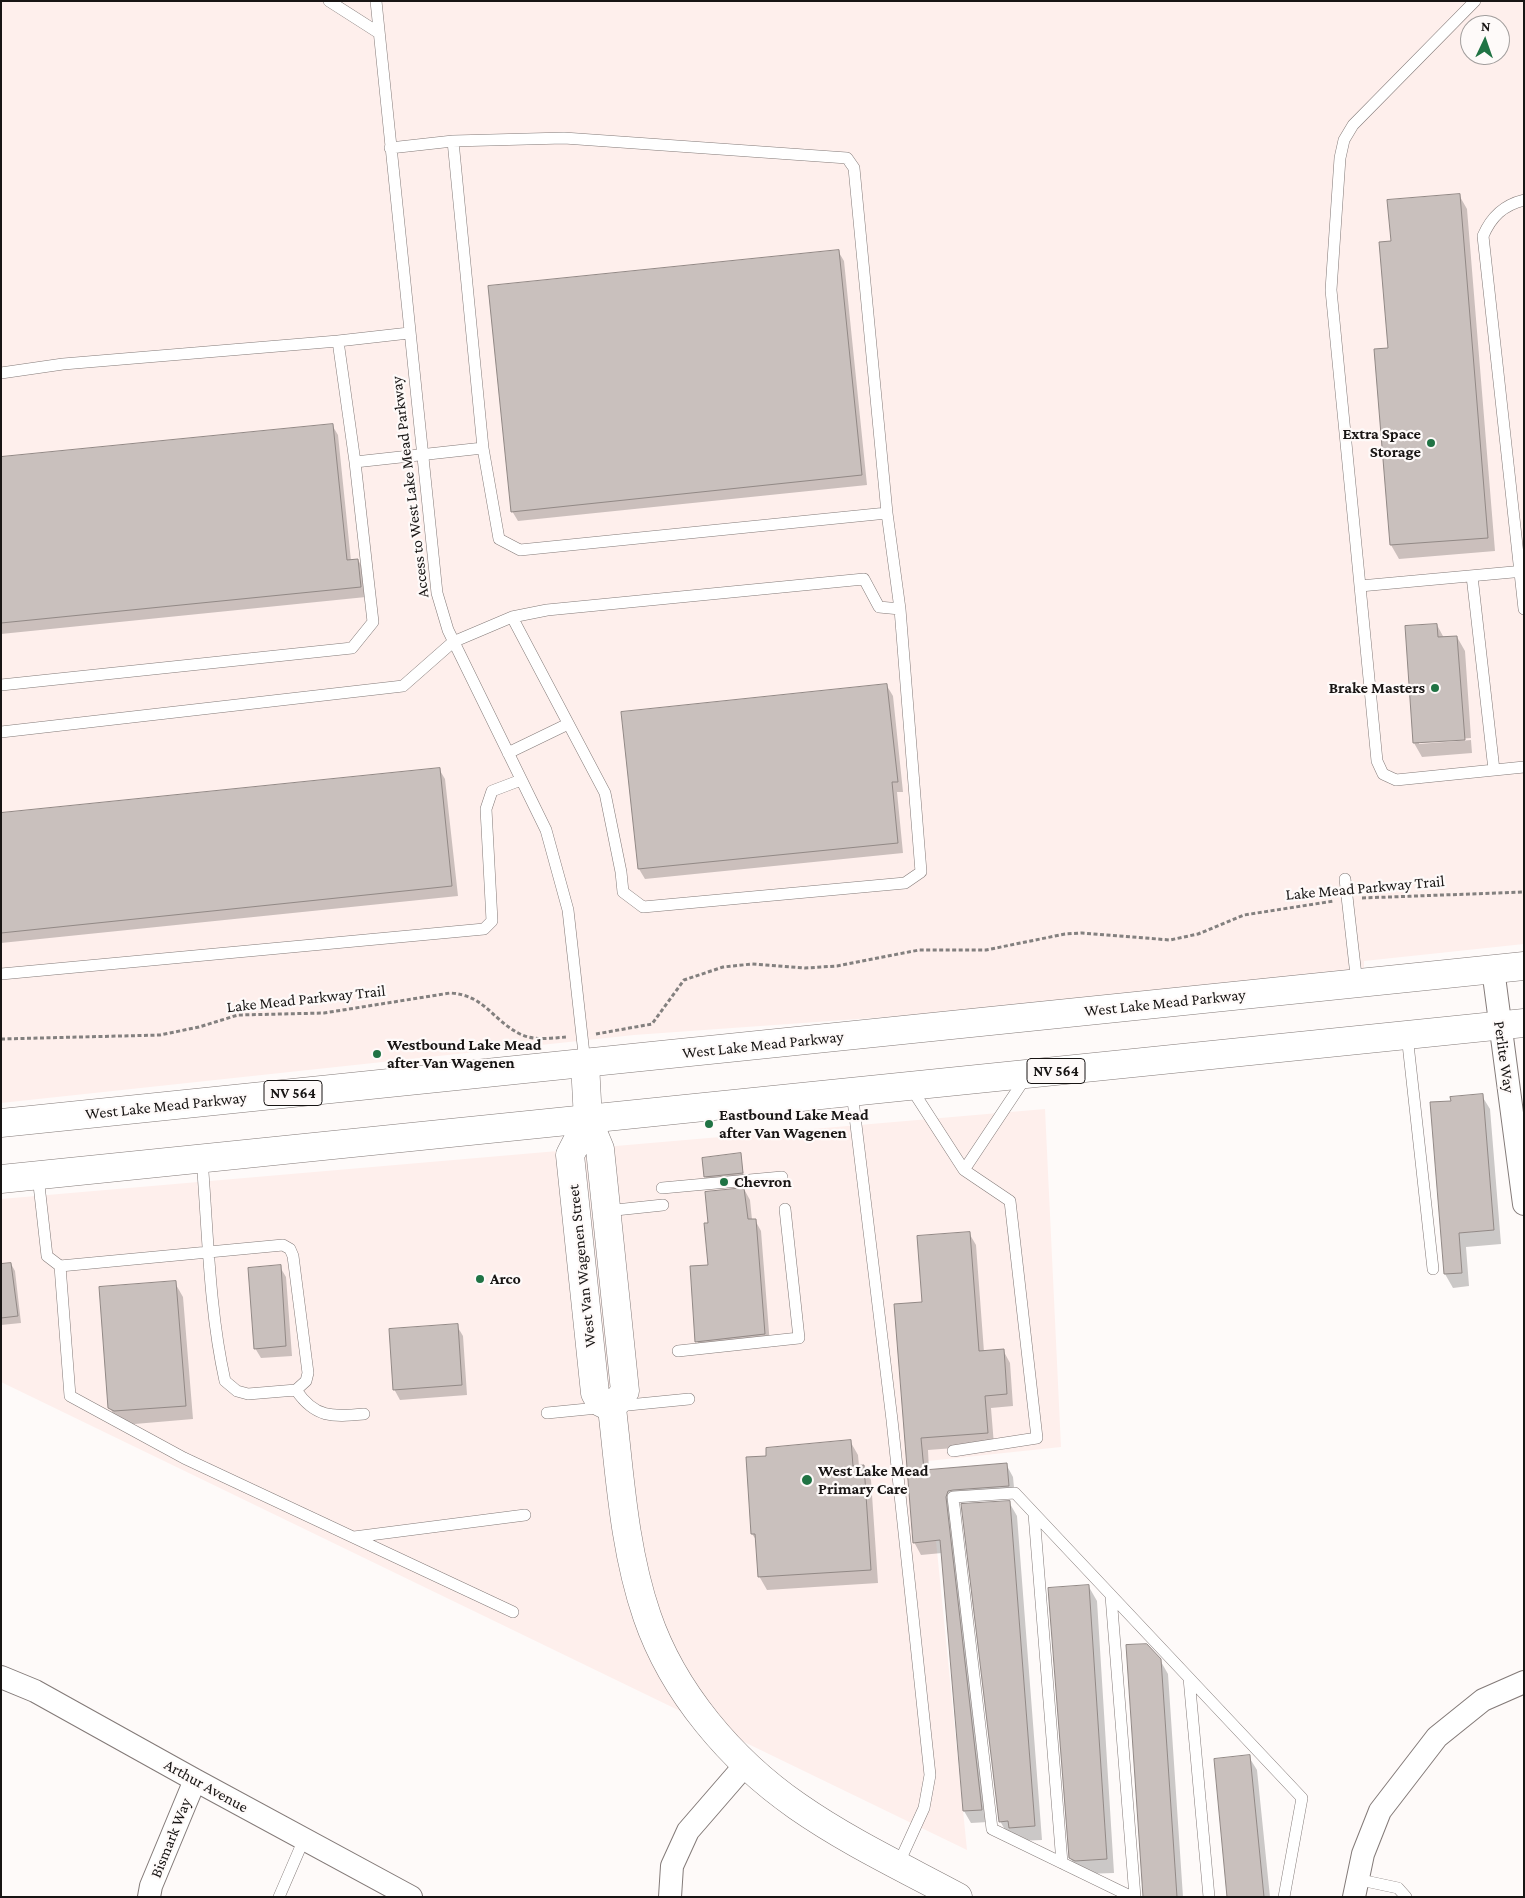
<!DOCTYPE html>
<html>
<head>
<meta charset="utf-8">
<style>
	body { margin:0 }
	#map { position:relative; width:1525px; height:1898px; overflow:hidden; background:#fefaf9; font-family:"Crimson Pro",serif }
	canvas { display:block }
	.frame { position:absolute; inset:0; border:2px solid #181514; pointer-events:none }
	.north { position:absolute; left:1460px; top:15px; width:50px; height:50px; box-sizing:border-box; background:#fefaf9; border:1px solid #a29e9d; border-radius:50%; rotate:3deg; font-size:14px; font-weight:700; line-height:20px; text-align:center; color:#181514 }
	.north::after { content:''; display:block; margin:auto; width:18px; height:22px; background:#207344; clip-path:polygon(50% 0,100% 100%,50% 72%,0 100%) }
</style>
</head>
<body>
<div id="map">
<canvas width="1525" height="1898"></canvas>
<div class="frame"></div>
<div class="north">N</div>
</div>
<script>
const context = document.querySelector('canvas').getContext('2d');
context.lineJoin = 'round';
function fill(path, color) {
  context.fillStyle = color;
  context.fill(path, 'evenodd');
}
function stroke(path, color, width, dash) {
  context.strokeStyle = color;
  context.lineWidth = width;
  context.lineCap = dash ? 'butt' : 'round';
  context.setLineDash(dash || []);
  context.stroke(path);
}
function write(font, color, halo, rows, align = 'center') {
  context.font = font + ' "Crimson Pro",serif';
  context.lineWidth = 4.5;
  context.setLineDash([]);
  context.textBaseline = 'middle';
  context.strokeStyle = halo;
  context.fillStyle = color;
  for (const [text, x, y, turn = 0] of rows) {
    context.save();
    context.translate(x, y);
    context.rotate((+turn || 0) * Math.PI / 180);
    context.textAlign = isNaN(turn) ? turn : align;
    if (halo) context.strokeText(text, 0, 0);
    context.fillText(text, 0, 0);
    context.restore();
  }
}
fill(new Path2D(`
	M1 1H1524V944L1364 961V983L634 1035 1 1103ZM1470 25H1500V55H1470Z
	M1045 1109 1061 1447 928 1461 967 1850 1 1382V1199Z`), '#feefec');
fill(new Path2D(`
	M1459 195 1467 209 1495 551 1399 559 1391 545 1375 350 1389 349 1392 242Z
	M838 251 844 261 867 485 518 521 512 511Z
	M332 425 338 435 351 561 358 560 364 570 366 597 1 634V459Z
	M1437 625 1444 638 1457 637 1465 651 1471 738 1419 742V744L1471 740 1472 753 1422 757 1414 743 1406 627Z
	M887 686 893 696 903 792H897L903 853 645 879 639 869 622 713Z
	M439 769 445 779 458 896 1 943V815Z
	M1482 1096 1490 1109 1501 1244 1466 1247 1469 1286 1453 1288 1445 1274 1452 1102Z
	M740 1155 744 1176 706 1179 705 1176Z
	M744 1189 750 1200 752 1220H755L761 1231 770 1345 703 1352 697 1341 709 1266Z
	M969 1233 976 1245 984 1352 1003 1350 1010 1363 1013 1406 991 1408 994 1445 928 1450 929 1471 1006 1464 1013 1477 1015 1498 955 1503 988 1822 971 1823 964 1811 942 1553 921 1555 914 1542 924 1303Z
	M11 1264 15 1271 21 1323 1 1325V1266Z
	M280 1267 286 1277 292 1356 261 1358 255 1348Z
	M175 1283 183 1297 193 1419 123 1425 118 1422 110 1408Z
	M457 1326 463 1336 467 1395 400 1400 394 1389Z
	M850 1441 858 1455 859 1466H863L871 1480 878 1583 767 1590 759 1576 757 1541 752 1534Z
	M1009 1502 1017 1516 1042 1840 1018 1841 1008 1835 1000 1821Z
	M1089 1587 1097 1601 1114 1873 1084 1874 1079 1872 1070 1858Z
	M1160 1660 1168 1674 1183 1897H1144Z
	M1249 1757 1257 1770 1270 1897H1229Z`), '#0003');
const building = new Path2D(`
	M1460 194 1488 538 1390 545 1374 349 1388 348 1379 242 1391 241 1387 200Z
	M839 250 862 475 511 512 488 286Z
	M333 424 347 560 358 559 361 587 1 623V457Z
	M1437 624 1438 637 1457 636 1465 740 1413 743 1405 626Z
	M887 684 898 782H892L898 843 638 869 621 712Z
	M440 768 452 886 1 933V813Z
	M1483 1094 1494 1230 1459 1233 1462 1273 1444 1274 1430 1102 1451 1101 1450 1097Z
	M741 1153 743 1173 704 1177 702 1158Z
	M744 1188 748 1219H756L765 1334 695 1342 690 1266 708 1265 704 1223H708L705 1192Z
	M970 1232 979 1351 1004 1349 1007 1394 985 1396 988 1433 921 1438 924 1470 1007 1463 1009 1486 953 1490 948 1491 946 1497 982 1810 963 1811 940 1540 913 1543 894 1304 922 1302 917 1236Z
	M11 1263 18 1316 1 1318V1264Z
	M281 1265 286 1346 254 1349 248 1268Z
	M176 1281 186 1406 114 1411 108 1408 99 1287Z
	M458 1324 462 1385 393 1390 389 1329Z
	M851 1440 853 1466 864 1465 871 1570 758 1577 755 1534H751L746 1457 766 1456V1448Z
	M1010 1501 1035 1826 1009 1828 1008 1821 999 1822 961 1504Z
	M1089 1585 1107 1859 1075 1861 1069 1858 1048 1588Z
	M1147 1644 1161 1659 1177 1897H1143L1126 1645Z
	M1250 1755 1264 1897H1227L1214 1759Z`);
fill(building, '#c9c0bd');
stroke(building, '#928986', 1);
const service = new Path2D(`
	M329 1 379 33
	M376 1 437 593 448 630 546 830 568 910 585 1063
	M390 148 453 141
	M1524 200C1503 205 1491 217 1483 236L1524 609
	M409 333 338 341 355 462 483 448 453 141 564 138 847 158 854 168 887 513 520 550 499 539 483 448
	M1 373 63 364 338 341
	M887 513 900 609
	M1524 571 1360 586 1377 761 1383 774 1396 780 1524 767
	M1472 576 1494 770
	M1360 586 1331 290 1340 158 1344 140 1353 125 1475 1
	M1 685 352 648 373 622 355 462
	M1 732 403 686 453 642 512 617 547 610 864 579 879 607 900 609 921 872 905 883 643 907 623 892 621 872 605 793 512 617
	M508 753 568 724
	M1345 879 1357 984
	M1 974 484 929 492 921 486 809 492 791 521 780
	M1407 1035 1433 1269
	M911 1088 964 1170 1026 1077
	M852 1092 892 1420 930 1775 924 1808 898 1865
	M202 1159C208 1233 209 1309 225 1381L237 1391 248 1394 296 1390 306 1381 308 1373 293 1256 290 1249 283 1245 60 1266 70 1396 184 1458 513 1612
	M38 1176 47 1256 60 1266
	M662 1188 782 1177
	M606 1211 663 1205
	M678 1351 799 1338 785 1209
	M296 1390C315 1418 332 1417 364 1414
	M547 1413 689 1399
	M953 1451 1037 1438 1010 1201 964 1170
	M1034 1514 1062 1863
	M354 1537 525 1515
	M1111 1596 1135 1897
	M1189 1678 1209 1897
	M1356 1879 1398 1888 1406 1897
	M279 1897 304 1839
	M1132 1897 992 1829 953 1497 1015 1493 1302 1798 1284 1897`);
const minor = new Path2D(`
	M1493 969 1524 1204
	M1 1677 35 1691 195 1780 411 1897
	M149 1897 151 1886 195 1780
	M670 1897 672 1866 688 1831 746 1764
	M1354 1897 1363 1854 1380 1811 1437 1737 1483 1700 1524 1682`);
const secondary = new Path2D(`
	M585 1063 588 1120 600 1149 625 1391 612 1408C620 1477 624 1549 647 1616 673 1692 731 1760 797 1806 847 1841 904 1868 958 1897
	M588 1120 570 1155 595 1393 600 1402 612 1408`);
const primary = new Path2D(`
	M1 1123 1524 966
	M1 1179 1524 1023`);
stroke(service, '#837a78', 12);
stroke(minor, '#837a78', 24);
stroke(secondary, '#837a78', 29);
stroke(primary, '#837a78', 29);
stroke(new Path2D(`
	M1362 898 1524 892
	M596 1034 652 1024 684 980 723 967 752 964 805 968 837 966 919 950H986L1065 934 1082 933 1170 940 1198 934 1244 915 1334 901
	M1 1039 160 1035 199 1027 238 1015 324 1013 450 993C485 995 492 1020 520 1034 534 1041 552 1038 567 1037`), '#83807f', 3, [4, 2.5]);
stroke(service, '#fff', 11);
stroke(minor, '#fff', 22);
stroke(secondary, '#fff', 28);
stroke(primary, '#fff', 28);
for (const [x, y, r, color] of [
	[1431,443,5,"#207344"],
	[1435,688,5,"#207344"],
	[377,1054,5,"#207344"],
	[709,1124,5,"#207344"],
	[724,1182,5,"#207344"],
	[480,1279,5,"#207344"],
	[807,1480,6,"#207344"]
]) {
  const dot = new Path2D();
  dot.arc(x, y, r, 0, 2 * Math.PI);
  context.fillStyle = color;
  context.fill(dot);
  stroke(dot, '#fefaf9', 2);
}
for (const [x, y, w] of [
	[1056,1071,58],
	[293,1093,58]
]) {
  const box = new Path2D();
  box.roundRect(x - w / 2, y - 12.5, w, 25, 4);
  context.fillStyle = '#fefaf9';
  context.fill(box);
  stroke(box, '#181514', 1);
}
write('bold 15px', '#181514', null, [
	["NV 564",1056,1071],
	["NV 564",293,1093]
]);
write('bold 16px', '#181514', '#fefaf9', [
	["Extra Space",1421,434,"right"],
	["Storage",1421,452,"right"],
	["Brake Masters",1425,688,"right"],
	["Westbound Lake Mead",387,1045],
	["after Van Wagenen",387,1063],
	["Eastbound Lake Mead",719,1115],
	["after Van Wagenen",719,1133],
	["Chevron",734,1182],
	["Arco",490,1279],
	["West Lake Mead",818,1471],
	["Primary Care",818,1489]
], 'left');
write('16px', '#181514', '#fefaf9', [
	["Access to West Lake Mead Parkway",410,487,-97],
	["Lake Mead Parkway Trail",1365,888,-5],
	["Lake Mead Parkway Trail",306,999,-6],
	["West Lake Mead Parkway",1165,1003,-6],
	["West Lake Mead Parkway",763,1045,-6],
	["Perlite Way",1504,1057,82],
	["West Lake Mead Parkway",166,1106,-6],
	["West Van Wagenen Street",582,1266,-96],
	["Arthur Avenue",206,1786,29],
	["Bismark Way",171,1838,-68]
]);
</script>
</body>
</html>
